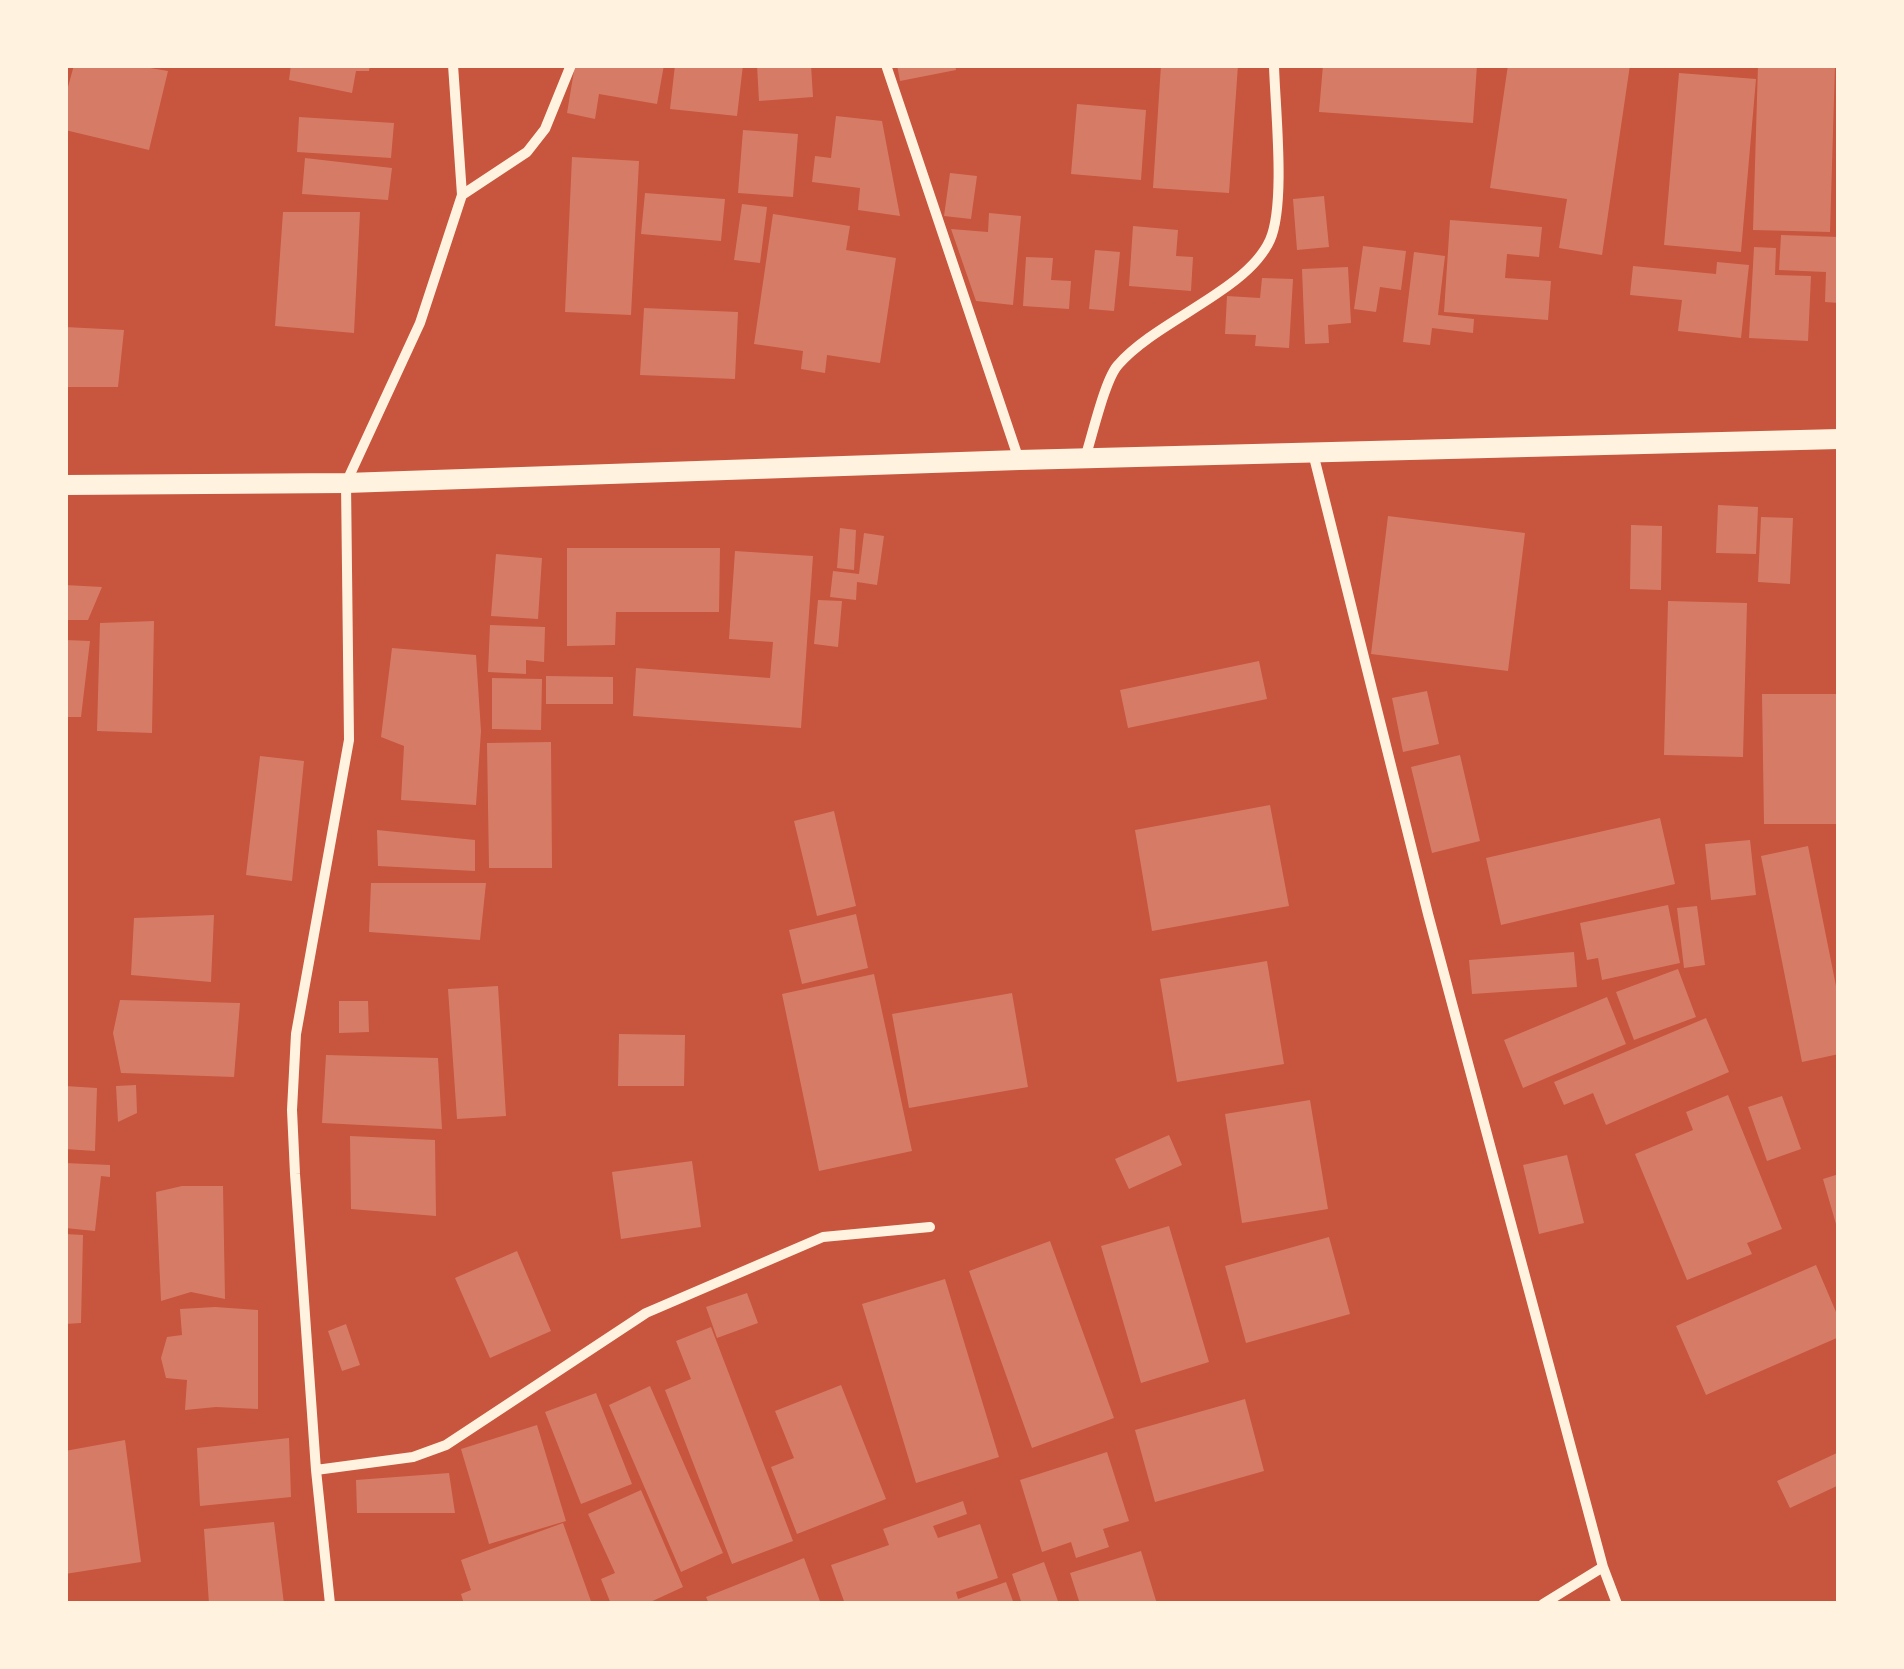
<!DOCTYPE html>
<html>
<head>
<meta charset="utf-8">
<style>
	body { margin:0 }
	#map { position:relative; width:1904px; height:1669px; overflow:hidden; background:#c8553d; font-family:"IBM Plex Sans",sans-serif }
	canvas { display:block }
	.frame { position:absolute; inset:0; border:68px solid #fff3e0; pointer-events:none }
</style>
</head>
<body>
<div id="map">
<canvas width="1904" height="1669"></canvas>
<div class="frame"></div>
</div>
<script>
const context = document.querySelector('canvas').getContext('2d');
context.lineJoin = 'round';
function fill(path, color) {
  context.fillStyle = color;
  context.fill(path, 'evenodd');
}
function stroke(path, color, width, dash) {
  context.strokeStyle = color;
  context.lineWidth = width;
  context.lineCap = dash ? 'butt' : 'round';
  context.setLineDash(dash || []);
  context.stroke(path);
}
fill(new Path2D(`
	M74 65H132L168 71 149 150 65 130V98Z
	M291 65H370L369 71H356L352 93 289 80Z
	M575 65H664L657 104 599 94 595 119 567 113Z
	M675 65H743L737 116 670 109Z
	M757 65H811L813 97 759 101Z
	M897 65H955L956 70 900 81Z
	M1161 65H1238L1229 193 1153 188Z
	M1323 65H1477L1473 123 1319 112Z
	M1508 65H1630L1602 255 1559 248 1567 199 1490 188Z
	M1758 65H1835L1830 232 1753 230Z
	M1679 73 1756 79 1741 252 1664 245Z
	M1077 104 1146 110 1141 180 1071 174Z
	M836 116 882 121 900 216 858 210 860 188 812 182 815 156 831 158Z
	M299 117 394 123 391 158 297 152Z
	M743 130 798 134 793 197 738 193Z
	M572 157 639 161 631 315 565 312Z
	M305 158 392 168 388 200 302 194Z
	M950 173 977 176 971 219 944 216Z
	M645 193 725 199 721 241 641 234Z
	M1324 196 1329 247 1297 250 1293 199Z
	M742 204 767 207 760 263 734 260Z
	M283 212H360L354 333 275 326Z
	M989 213 1021 216 1013 305 976 301 951 229 988 232Z
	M773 214 850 226 846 250 896 258 880 363 827 355 825 373 801 369 803 351 754 344Z
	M1450 220 1542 227 1539 257 1507 254 1505 278 1551 281 1548 320 1444 312Z
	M1133 226 1178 230 1176 256 1193 257 1191 291 1129 286Z
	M1781 235 1839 237V303L1825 302 1826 272 1779 270Z
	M1363 246 1406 251 1401 290 1380 287 1376 312 1354 309Z
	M1754 247 1776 248 1775 275 1811 276 1808 341 1749 338Z
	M1095 250 1120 252 1114 311 1089 309Z
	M1414 252 1445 256 1438 315 1474 319 1473 333 1432 328 1430 345 1403 342Z
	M1026 257 1053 258 1051 280 1071 281 1069 309 1023 306Z
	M1717 262 1749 265 1741 338 1678 331 1682 300 1630 295 1633 266 1716 274Z
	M1348 267 1351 323 1328 325 1329 343 1305 344 1302 269Z
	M1262 278 1293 279 1289 348 1255 346 1256 335 1225 334 1227 296 1260 298Z
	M644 308 738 312 735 379 640 375Z
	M65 327 124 330 118 387H65Z
	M1718 505 1758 507 1756 554 1716 553Z
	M1388 516 1525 533 1508 671 1371 654Z
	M1761 517 1793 518 1790 584 1758 582Z
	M1631 525 1662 526 1661 590 1630 589Z
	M840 528 856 530 854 570 837 568Z
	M864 533 884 536 877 585 857 582 856 600 830 597 833 571 859 574Z
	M567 548H720L719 612H616L615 645 567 646Z
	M735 551 813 556 801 728 633 716 636 668 770 678 773 642 729 639Z
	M496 554 542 558 538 619 491 616Z
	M65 585 102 587 88 620H65Z
	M818 600 842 601 838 647 814 644Z
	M1668 601 1747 603 1743 757 1664 755Z
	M154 621 152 733 97 731 100 623Z
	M490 625 545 627 544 662 526 660V674L488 672Z
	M65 640 90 641 81 717H65Z
	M392 648 476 655 481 731 476 805 401 800 404 746 381 737Z
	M1259 661 1267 699 1128 728 1120 690Z
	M546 676 613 677V704H546Z
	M492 678 542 679 541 730 492 729Z
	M1427 691 1439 744 1403 752 1392 698Z
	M1762 694H1837L1838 824H1764Z
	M551 742 552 868H489L487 743Z
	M1460 755 1480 841 1432 853 1411 767Z
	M260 756 304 761 292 881 246 875Z
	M1270 805 1289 906 1152 931 1135 830Z
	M834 811 856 906 817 916 794 821Z
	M1660 818 1675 884 1501 925 1486 858Z
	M377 830 475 840V871L378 866Z
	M1750 840 1756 895 1711 900 1705 844Z
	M1808 846 1839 1001V1054L1802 1062 1761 856Z
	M371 883H486L480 940 369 932Z
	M1668 905 1680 963 1602 980 1598 958 1587 960 1580 923Z
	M1697 906 1705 965 1684 968 1677 908Z
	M856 914 868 968 802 984 789 930Z
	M214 915 211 982 131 975 134 918Z
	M1574 952 1577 987 1472 994 1469 960Z
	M1267 961 1284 1064 1177 1082 1160 979Z
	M1678 969 1696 1017 1634 1040 1616 992Z
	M874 974 912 1151 819 1171 782 994Z
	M498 986 506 1116 457 1119 448 989Z
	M1012 993 1028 1087 909 1108 892 1014Z
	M1607 997 1626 1044 1523 1088 1504 1040Z
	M120 1000 240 1003 234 1077 121 1073 113 1033Z
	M339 1001H368L369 1032 339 1033Z
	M1706 1018 1729 1072 1606 1125 1593 1093 1564 1105 1554 1082Z
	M619 1034 685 1035 684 1086H618Z
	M326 1055 438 1058 442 1129 322 1123Z
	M136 1085 137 1113 118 1122 116 1086Z
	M65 1086 97 1088 95 1151 65 1149Z
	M1728 1095 1782 1229 1747 1243 1752 1254 1687 1280 1635 1154 1693 1130 1686 1112Z
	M1782 1096 1801 1149 1767 1161 1748 1107Z
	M1310 1100 1328 1209 1242 1223 1225 1114Z
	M1169 1135 1182 1165 1129 1189 1115 1159Z
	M350 1136 435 1140 436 1216 351 1209Z
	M1567 1155 1584 1223 1539 1234 1523 1165Z
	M692 1161 701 1227 621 1239 612 1172Z
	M65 1163 110 1165V1177L101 1176 95 1231 65 1228Z
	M1839 1174V1230L1838 1231 1823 1179Z
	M182 1186H223L225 1299 191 1292 161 1301 156 1192Z
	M1169 1226 1209 1362 1141 1383 1101 1246Z
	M65 1234 83 1235 81 1323 65 1324Z
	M1329 1237 1350 1314 1246 1343 1225 1266Z
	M1050 1241 1114 1418 1032 1448 969 1271Z
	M517 1251 551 1331 490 1358 455 1278Z
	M1816 1265 1839 1319V1337L1706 1395 1676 1326Z
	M945 1279 999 1457 916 1483 862 1304Z
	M747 1293 758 1323 717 1338 706 1307Z
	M215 1307 258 1310V1409L216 1407 185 1410 187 1380 166 1378 161 1358 167 1337 182 1335 180 1309Z
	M346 1324 360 1365 342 1371 328 1331Z
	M711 1327 793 1541 732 1564 665 1390 691 1379 676 1341Z
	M841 1385 886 1499 797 1534 771 1467 794 1458 775 1411Z
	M650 1386 723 1553 681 1572 609 1405Z
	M596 1393 632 1484 581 1504 545 1412Z
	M1245 1399 1264 1471 1155 1502 1135 1430Z
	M537 1425 566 1521 489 1544 461 1449Z
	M289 1438 291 1497 200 1506 197 1448Z
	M125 1440 141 1562 65 1574V1451Z
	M1107 1452 1129 1521 1103 1529 1109 1547 1076 1558 1071 1542 1042 1552 1020 1480Z
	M1839 1452V1485L1790 1508 1777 1481Z
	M449 1473 455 1513H357L356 1480Z
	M641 1490 683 1587 646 1604H611L601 1579 615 1573 588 1514Z
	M963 1501 967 1514 933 1526 938 1538 980 1524 998 1578 956 1592 958 1599 1006 1582 1014 1604H845L831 1565 889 1545 883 1529Z
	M274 1522 284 1604H209L204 1529Z
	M563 1523 592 1604H464L461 1594 471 1590 461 1560Z
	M1141 1551 1157 1604H1080L1070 1573Z
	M804 1558 821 1604H709L706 1597Z
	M1044 1562 1059 1604H1022L1012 1574Z`), '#d67c66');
stroke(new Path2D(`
	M886 65 1019 460
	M462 195 527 152 545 129 571 65
	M1313 453 1428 914 1603 1567 1617 1604
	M1085 458C1092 437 1105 379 1118 365 1157 320 1247 291 1270 240 1286 204 1275 107 1274 65
	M316 1470 413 1457 446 1445 646 1313 823 1237 930 1227
	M330 1604 316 1470 295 1174 292 1110 296 1034 349 740 346 483 420 323 462 195 453 65
	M1543 1604 1603 1567`), '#fff3e0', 10);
stroke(new Path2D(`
	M65 485 346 483 1019 460 1839 439`), '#fff3e0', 20);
</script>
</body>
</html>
